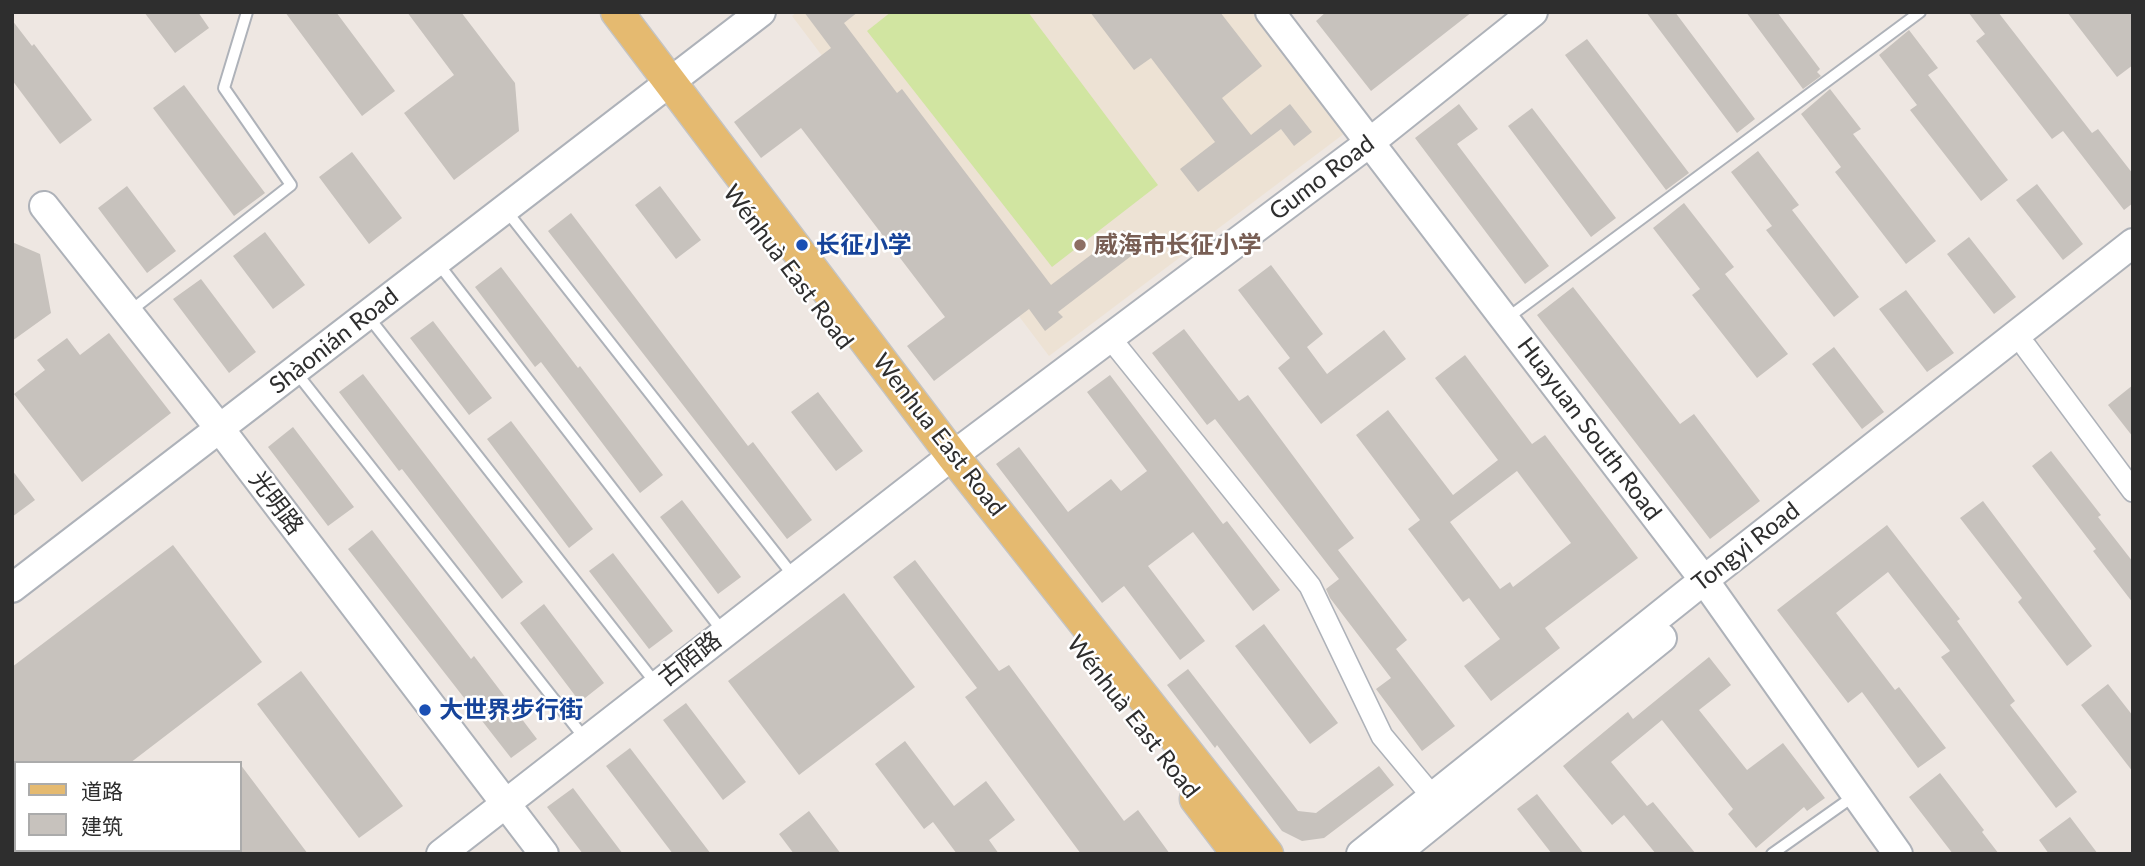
<!DOCTYPE html>
<html>
<head>
<meta charset="utf-8">
<style>
	body { margin:0 }
	#map { position:relative; width:2145px; height:866px; overflow:hidden; background:#eee7e2; font-family:Lato,"Noto Sans SC",sans-serif }
	canvas { display:block }
	.frame { position:absolute; inset:0; border:14px solid #2e2e2e; pointer-events:none }
	.legend { position:absolute; left:14px; top:761px; width:228px; height:91px; box-sizing:border-box; background:#fff; border:2px solid #ababab; margin:0; padding:9px 12px; list-style:none; font-size:21px; color:#2e2e2e }
	.legend li { display:flex; align-items:center; gap:14px; height:35px }
	.legend b { width:35px; border:2px solid #ababab }
</style>
</head>
<body>
<div id="map">
<canvas width="2145" height="866"></canvas>
<div class="frame"></div>
<ul class="legend">
<li><b style="height:9px;background:#e5ba70"></b>道路</li>
<li><b style="height:19px;background:#c7c2bd"></b>建筑</li>
</ul>
</div>
<script>
const context = document.querySelector('canvas').getContext('2d');
context.lineJoin = 'round';
function fill(path, color) {
  context.fillStyle = color;
  context.fill(path, 'evenodd');
}
function stroke(path, color, width, dash) {
  context.strokeStyle = color;
  context.lineWidth = width;
  context.lineCap = dash ? 'butt' : 'round';
  context.setLineDash(dash || []);
  context.stroke(path);
}
function write(font, color, halo, rows, align = 'center') {
  context.font = font + ' Lato,"Noto Sans SC",sans-serif';
  context.lineWidth = 5;
  context.setLineDash([]);
  context.textBaseline = 'middle';
  context.strokeStyle = halo;
  context.fillStyle = color;
  for (const [text, x, y, turn = 0] of rows) {
    context.save();
    context.translate(x, y);
    context.rotate((+turn || 0) * Math.PI / 180);
    context.textAlign = isNaN(turn) ? turn : align;
    if (halo) context.strokeText(text, 0, 0);
    context.fillText(text, 0, 0);
    context.restore();
  }
}
fill(new Path2D(`
	M797 12H1253L1345 133 1049 356 792 16Z`), '#ede2d4');
fill(new Path2D(`
	M891 12H1028L1158 185 1052 267 867 31Z`), '#d1e5a1');
fill(new Path2D(`
	M144 12H198L209 28 175 53Z
	M285 12H336L395 91 362 116Z
	M407 12H461L515 83 519 131 454 180 404 113 454 75Z
	M804 12H858L844 23 897 93 902 89 1051 285 1124 230 1139 250 1058 312 1063 317 1045 331 1029 309 934 381 907 346 945 317 801 128 761 158 734 122 831 48Z
	M1090 12H1220L1262 66 1222 98 1251 135 1290 104 1312 132 1294 146 1281 129 1198 192 1180 169 1215 142 1151 58 1134 70Z
	M1326 12H1472L1371 91 1316 21Z
	M1646 12H1675L1755 119 1737 133Z
	M1746 12H1777L1820 69 1817 72 1821 76 1803 89Z
	M1968 12H1998L2092 133 2098 129 2133 174V203L2124 210 2063 131 2052 139 1976 41 1985 34Z
	M2067 12H2133V65L2117 77Z
	M12 20 32 46 34 44 92 120 60 144 12 80Z
	M1909 30 1938 68 1928 75 2008 180 1981 201 1910 110 1917 105 1879 55Z
	M1587 39 1689 173 1666 190 1565 55Z
	M184 85 265 193 234 216 153 108Z
	M1830 89 1861 129 1853 134 1936 241 1906 264 1835 172 1841 167 1801 114Z
	M1459 104 1478 129 1457 144 1549 266 1525 284 1415 138Z
	M1532 108 1616 218 1591 237 1508 126Z
	M1758 151 1799 205 1792 210 1859 297 1834 317 1766 230 1772 226 1731 172Z
	M352 152 402 218 369 244 319 177Z
	M2037 184 2083 244 2063 260 2016 200Z
	M127 186 176 251 147 273 98 208Z
	M660 186 701 240 676 259 635 205Z
	M1684 203 1734 267 1725 274 1788 354 1757 378 1692 295 1700 289 1653 228Z
	M571 213 748 446 753 442 812 520 787 539 548 231Z
	M265 232 305 285 273 309 233 256Z
	M1969 237 2016 297 1994 314 1947 254Z
	M12 242 40 254 51 313 12 341Z
	M1271 265 1323 334 1307 347 1327 374 1384 330 1406 359 1321 424 1278 368 1290 358 1238 290Z
	M501 267 578 368 580 366 663 475 640 493 541 362 535 367 475 287Z
	M201 279 256 352 229 373 173 299Z
	M1573 287 1680 424 1694 414 1760 501 1710 539 1537 315Z
	M1906 290 1954 353 1927 372 1879 309Z
	M433 321 492 398 469 415 410 338Z
	M1184 329 1239 401 1248 395 1354 538 1338 550 1407 640 1396 649 1455 726 1422 751 1376 689 1391 678 1330 598 1326 589 1339 579 1215 419 1207 425 1152 353Z
	M109 333 171 413 82 482 14 394 45 370 37 360 67 338 80 355Z
	M1834 347 1884 412 1862 429 1812 364Z
	M1465 355 1532 444 1545 435 1638 558 1545 628 1560 648 1491 701 1464 666 1500 639 1469 598 1463 602 1408 529 1420 520 1356 435 1388 410 1453 495 1498 460 1435 378ZM1517 471 1571 543 1513 587 1510 582 1500 589 1450 522Z
	M363 374 523 582 502 599 402 469 399 471 339 392Z
	M1110 375 1223 524 1227 521 1280 590 1253 611 1193 532 1148 566 1205 641 1180 660 1124 586 1102 603 996 464 1019 447 1068 512 1111 479 1121 491 1147 471 1087 392Z
	M2133 385V437L2108 405Z
	M818 392 863 451 836 471 791 412Z
	M511 421 593 529 569 548 487 439Z
	M293 427 354 507 328 526 268 447Z
	M2051 451 2101 515 2098 517 2133 562V603L2093 551 2096 549 2032 466Z
	M12 470 35 500 12 517Z
	M682 500 741 577 718 594 660 517Z
	M1983 501 2092 646 2067 666 2018 602 2022 598 1960 518Z
	M1887 525 1960 619 1957 621 2015 701 2010 705 2077 792 2056 808 1941 657 1950 651 1888 572 1836 613 1895 690 1899 687 1946 748 1918 768 1862 692 1848 703 1777 610Z
	M372 530 471 659 474 656 537 739 511 758 348 549Z
	M173 545 262 662 130 763H12V667Z
	M613 553 673 631 649 649 589 571Z
	M915 560 999 671 1009 665 1124 821 1138 810 1170 854H1081L965 697 977 688 893 577Z
	M844 593 915 687 799 775 728 681Z
	M544 604 604 683 580 702 520 623Z
	M1264 624 1338 723 1310 744 1235 646Z
	M1709 657 1731 685 1699 710 1747 770 1783 743 1825 798 1807 811 1804 807 1756 848 1728 814 1733 809 1662 720 1611 762 1647 806 1653 802 1696 854H1656L1624 815 1612 825 1563 766 1628 712 1633 719Z
	M1188 669 1298 811 1316 813 1379 766 1394 785 1324 838 1302 841 1282 831 1217 745 1215 748 1167 685Z
	M301 671 403 806 359 838 257 704Z
	M2108 684 2133 716V772L2081 705Z
	M686 703 746 782 723 800 663 720Z
	M905 741 954 806 986 781 1015 820 989 840 999 854H957L933 822 924 829 875 764Z
	M630 748 711 854H673L606 766Z
	M240 764 308 854H240Z
	M1940 773 1984 830 1982 832 1999 854H1953L1909 797Z
	M573 788 623 854H583L547 807Z
	M1537 794 1584 854H1552L1517 809Z
	M809 811 841 854H794L779 834Z
	M2070 817 2098 854H2049L2039 840Z`), '#c7c2bd');
const lane = new Path2D(`
	M505 209 795 578
	M437 262 724 633
	M129 312 291 185 224 88 247 12
	M367 315 657 685
	M1506 319 1920 12
	M295 371 586 740
	M1772 854 1854 796`);
const street = new Path2D(`
	M1110 338 1310 586 1382 736 1432 796
	M2026 347 2133 491`);
const secondary = new Path2D(`
	M1270 12 1704 580 1898 854
	M44 206 220 429 544 854
	M12 588 761 12
	M441 854 939 466 1369 143 1533 12
	M1361 854 1704 580 2133 243
	M1395 854 1662 638`);
const primary = new Path2D(`
	M617 12 953 456 1267 854
	M1196 799 1238 854`);
stroke(lane, '#aeb2b9', 14);
stroke(street, '#aeb2b9', 24);
stroke(secondary, '#aeb2b9', 32);
stroke(primary, '#c4c4c4', 35);
stroke(lane, '#fff', 10);
stroke(street, '#fff', 21);
stroke(secondary, '#fff', 28);
stroke(primary, '#e5ba70', 32);
for (const [x, y, r, color] of [
	[802,245,7,"#1a4fb4"],
	[1080,245,7,"#8d6e63"],
	[425,710,7,"#1a4fb4"]
]) {
  const dot = new Path2D();
  dot.arc(x, y, r, 0, 2 * Math.PI);
  context.fillStyle = color;
  context.fill(dot);
  stroke(dot, '#fff', 2.5);
}
write('24px', '#2e2e2e', '#fff', [
	["Gumo Road",1322,178,-37],
	["Wénhuà East Road",788,267,53],
	["Shàonián Road",334,341,-38],
	["Huayuan South Road",1589,429,53],
	["Wenhua East Road",939,435,52],
	["光明路",276,503,53],
	["Tongyi Road",1746,547,-38],
	["古陌路",690,659,-38],
	["Wénhuà East Road",1133,717,52]
]);
write('bold 24px', '#164399', '#fff', [
	["长征小学",816,245],
	["大世界步行街",439,710]
], 'left');
write('bold 24px', '#785e54', '#fff', [
	["威海市长征小学",1094,245]
], 'left');
</script>
</body>
</html>
